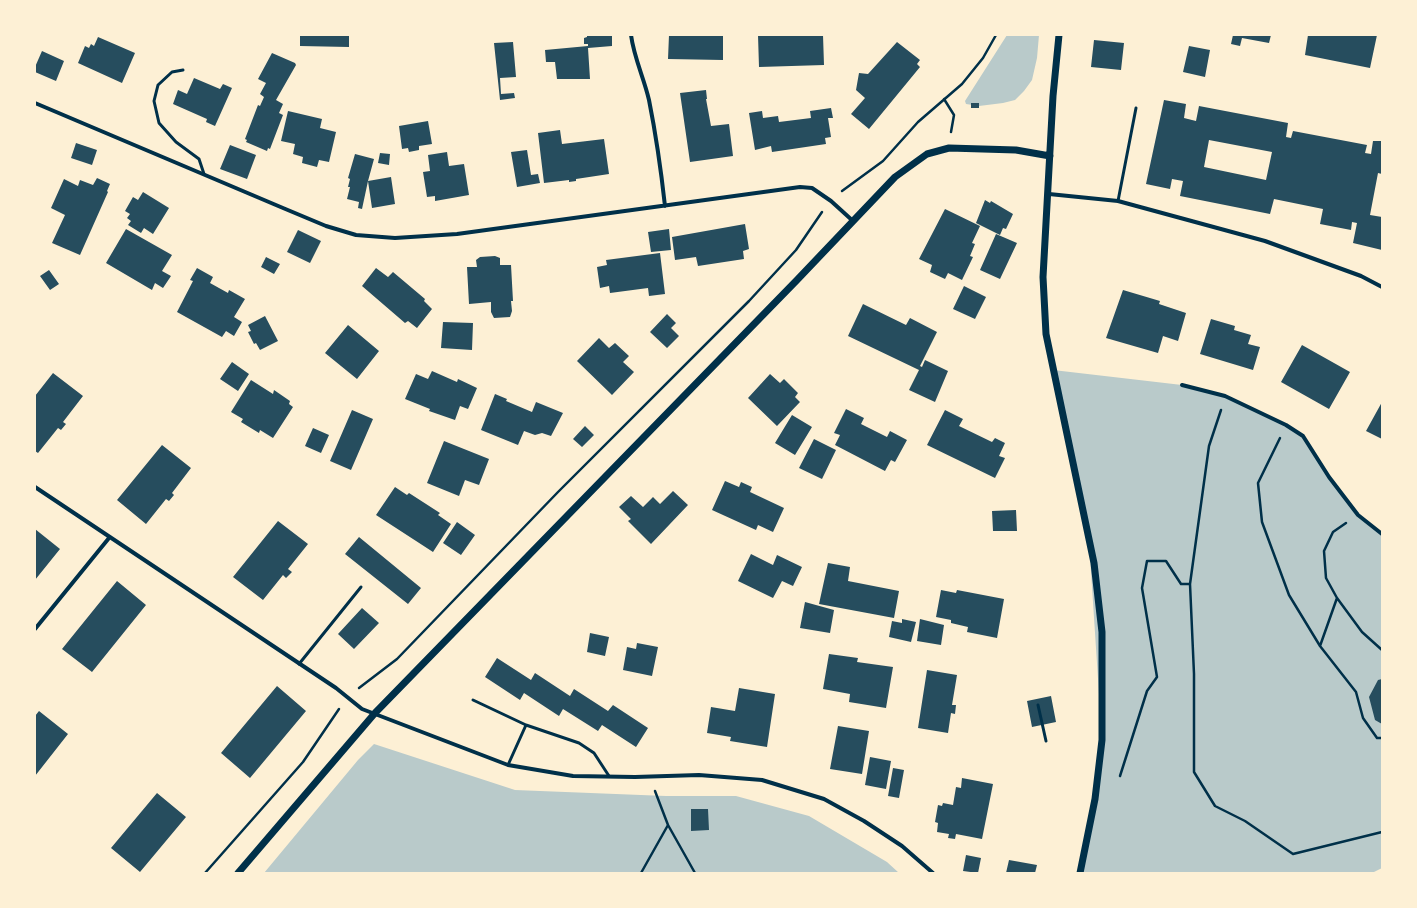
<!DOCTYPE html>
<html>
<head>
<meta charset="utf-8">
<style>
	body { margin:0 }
	#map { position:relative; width:1417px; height:908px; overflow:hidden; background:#fdf0d5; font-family:"Asap Condensed",sans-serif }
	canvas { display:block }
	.frame { position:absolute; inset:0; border:36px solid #fdf0d5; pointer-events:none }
</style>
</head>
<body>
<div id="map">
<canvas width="1417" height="908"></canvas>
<div class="frame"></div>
</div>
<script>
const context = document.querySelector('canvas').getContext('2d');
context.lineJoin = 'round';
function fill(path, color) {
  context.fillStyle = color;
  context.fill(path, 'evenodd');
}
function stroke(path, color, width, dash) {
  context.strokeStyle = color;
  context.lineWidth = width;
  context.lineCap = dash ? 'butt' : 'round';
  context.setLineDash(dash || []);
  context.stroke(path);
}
fill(new Path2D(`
	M1007 35H1039L1037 58 1032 80 1024 91 1015 100 1003 103 979 106 966 104 965 101Z
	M1053 370 1182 385 1225 396 1286 425 1303 436 1329 477 1358 515 1382 534V868L1372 873H1079L1102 740 1089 541Z
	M374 744 515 790 666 796H736L809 816 887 862 899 873H264L358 760Z`), '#b9caca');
fill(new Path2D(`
	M300 35H349V47L300 46Z
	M587 35H612V46L588 48 590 79H557L555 62H546L545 50 588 46V44H584V38L587 37Z
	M669 35H723V60L668 59Z
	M758 35H823L824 65 759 67Z
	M1233 35H1271L1269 43 1242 38 1240 46 1231 44Z
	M1308 35H1377L1370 68 1305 55Z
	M98 37 135 53 122 83 78 63 85 46 89 48 91 44 94 46Z
	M1094 40 1124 43 1121 70 1091 67Z
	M513 42 516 77 500 78 501 94 514 93 515 98 500 100 494 43Z
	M897 42 920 60 917 64 920 67 869 129 851 114 865 98 856 90 859 73 868 74Z
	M1189 46 1210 50 1205 77 1183 72Z
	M42 51 64 61 56 81 35 72V67Z
	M272 53 295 63 296 65 276 100 283 104 279 113 283 115 270 149 268 148 267 151 246 142 247 140 245 139 258 105 260 106 264 97 260 94 266 83 258 79Z
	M194 78 220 89 223 84 232 88 215 126 206 122 207 119 173 104 178 90 187 94Z
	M706 90 707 99H706L711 126 729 124 733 156 690 162 680 93Z
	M1164 100 1186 104 1184 118 1196 121 1199 106 1288 123 1286 137 1291 138 1293 131 1367 145 1365 153 1371 154 1373 141H1382V174L1378 173 1370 215 1382 217V250L1353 243 1357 223 1352 222 1351 230 1320 224 1323 209 1274 199 1270 214 1180 196 1183 181 1172 179 1170 189 1146 184ZM1209 140 1272 152 1266 180 1204 167Z
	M971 103H979V108H971Z
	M831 108 833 118H828L831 137 825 138 826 144 772 152 771 146 755 150 749 113 762 111 763 118 778 116 779 122 811 118 810 111Z
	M288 111 322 119 320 128 336 132 329 162 319 160 317 167 302 163 303 157 293 154 295 144 281 141Z
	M428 121 432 144 419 146V150L409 152 408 148 402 149 399 126Z
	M560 130 562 144 604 139 609 174 576 179V181L569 182V180L544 183 538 133Z
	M76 143 97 150 92 165 71 158Z
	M230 145 256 155 247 179 220 169Z
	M527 150 531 175 538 174 540 183 517 187 511 152Z
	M447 152 449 166 464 164 469 195 435 201V196L427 197 423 172 430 171 428 155Z
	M380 153 390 154 389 165 378 163Z
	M355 154 374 159 368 181 391 177 395 204 372 208 368 181 362 209 358 208 359 202 347 199 350 187H348L350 179 348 178Z
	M97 178 110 184 107 191 108 192 80 255 52 243 65 215 51 208 64 179 78 186 80 180 93 185Z
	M143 192 169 208 153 234 144 228 141 233 128 225 131 221 127 218 130 214 125 211 133 197 138 200Z
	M985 200 990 203 991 201 1013 214 1006 229 1003 228 1000 235 976 223Z
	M945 209 980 226 972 243 975 244 970 256 973 257 962 280 948 273 945 279 930 272 932 265 919 259Z
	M745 224 749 249 743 251 744 259 698 266 696 257 675 260 672 237Z
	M126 229 172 255 162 271 171 276 163 288 155 283 152 290 106 263Z
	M669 229 671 250 651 252 648 232Z
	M298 230 321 241 310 263 287 252Z
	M996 234 1017 243 1000 279 980 270Z
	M660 253 665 294 649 296 648 288 610 293 609 286 600 288 597 267 607 265 606 260Z
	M495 256 500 258V265H511L513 301H511L512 311 510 317 494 318 491 312V302L469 304 467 267H477L476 260 480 257Z
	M266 257 280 264 274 274 261 267Z
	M197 268 213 277 210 283 228 293 229 290 245 299 234 317 242 322 234 336 226 331 222 337 177 312 193 281 190 280Z
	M376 268 388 277 393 272 425 299 424 301 432 309 417 328 408 321 405 323 362 286Z
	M49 270 59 284 50 290 40 276Z
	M964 286 986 297 975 319 953 309Z
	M1123 290 1160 301 1159 304 1186 313 1178 341 1163 336 1158 353 1106 338Z
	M863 304 906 325 910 318 937 332 920 366 922 367 925 360 948 371 935 402 909 390 919 370 848 336Z
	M667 314 676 323 671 328 679 336 667 348 650 332Z
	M265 316 278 341 260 350 256 343 254 344 248 332 251 331 248 325Z
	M1211 319 1235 326 1234 330 1251 335 1248 344 1260 347 1253 370 1200 354Z
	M443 322 473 323 472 350 441 348Z
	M348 325 379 351 357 379 325 353Z
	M599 338 609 348 615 343 629 356 623 362 634 372 612 395 577 361Z
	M1302 345 1350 372 1329 409 1281 382Z
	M232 362 249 374 238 391 220 379Z
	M432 371 457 382 458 379 477 388 468 409 460 406 455 420 429 411 430 409 405 399 416 374 428 379Z
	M53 373 83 396 63 422 66 424 61 430 58 428 38 453 35 451V396Z
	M770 374 780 383 784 379 798 393 795 397 800 402 777 426 748 398Z
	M251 380 273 394 274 390 290 401 289 404 293 407 273 438 260 430 259 433 241 422 243 419 231 412Z
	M495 394 507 399 506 401 532 412 536 402 563 413 551 436 542 433 535 435 524 431 518 445 481 430Z
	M1382 402V439L1366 431Z
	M846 409 864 418 861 424 887 437 890 431 907 440 895 462 891 460 885 471 835 445 840 435 834 433Z
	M352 410 373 419 351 470 330 461Z
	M945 410 963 419 959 426 992 442 995 438 1005 443 999 456 1005 458 995 478 927 445Z
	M792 415 812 427 795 455 775 443Z
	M585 426 594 435 582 447 573 439Z
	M313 428 329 435 321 453 305 446Z
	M814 439 836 450 822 479 799 468Z
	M444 441 489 459 479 485 465 480 459 496 427 483Z
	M162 445 191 468 172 493 174 495 169 501 166 499 146 524 117 500Z
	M725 481 739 487 741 482 752 487 750 492 784 508 773 532 758 525 756 530 712 510Z
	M395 487 407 495 409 493 440 513 438 515 451 524 433 552 376 515Z
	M673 491 688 505 651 544 628 521 631 519 619 507 631 496 643 507 653 497 660 504Z
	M1016 510 1017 531H993L992 511Z
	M278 521 308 544 288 569 292 572 286 578 283 575 263 600 233 577Z
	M457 522 475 535 461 555 443 543Z
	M35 529 60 549 35 580Z
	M359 537 421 588 408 604 345 554Z
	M751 554 773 565 777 555 802 567 793 586 782 581 773 598 738 581Z
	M828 563 850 567 848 581 899 591 894 618 819 604Z
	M117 581 146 605 92 672 62 649Z
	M941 590 956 593 957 590 1004 599 997 638 967 632 968 627 951 623V620L936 617Z
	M805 602 834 610 830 633 800 628Z
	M362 608 379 623 354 649 338 634Z
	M902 619 916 622 911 642 889 637 892 621 902 623Z
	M920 619 944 625 941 645 917 641Z
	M590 633 609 637 605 656 587 652Z
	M637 643 658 647 652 676 623 670 627 647 636 649Z
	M829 654 858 658 857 662 893 667 886 708 849 702 850 694 823 689Z
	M497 658 531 680 535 673 570 696 574 689 608 711 613 705 648 728 636 747 602 725 598 731 563 709 559 716 524 693 520 700 485 677Z
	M927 670 957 675 952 705H956L955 714 951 713 948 733 918 728Z
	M1382 679V724L1375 720 1369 697 1378 680Z
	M277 686 306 711 250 778 221 753Z
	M739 688 775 694 767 747 730 741 731 737 707 733 711 707 735 711Z
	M1051 696 1056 722 1032 727 1027 701Z
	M39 711 68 734 35 776V716Z
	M838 726 869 731 862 774 830 769Z
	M870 757 891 761 886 789 865 785Z
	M893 768 904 770 899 798 888 796Z
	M962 778 993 784 982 839 956 834 955 839 948 838 949 834 937 832 938 823 935 822 938 805 942 806 943 803 953 805 956 787 961 788Z
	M157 793 186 817 140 872 111 848Z
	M691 809H708L709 830 691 831Z
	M966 855 981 858 978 873 963 871Z
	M1009 860 1037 865 1035 873H1006Z`), '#264d5e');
stroke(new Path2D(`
	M944 99 954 115 951 132
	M842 191 883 161 918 122 962 84 983 58 996 35
	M1280 438 1258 483 1262 522 1289 595 1320 646 1356 692 1363 718 1377 738H1382
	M1346 523 1333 532 1324 551 1326 578 1337 598 1362 632 1382 650
	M1190 584 1194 674V772L1215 806 1245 821 1293 854 1382 832
	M1320 646 1337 598
	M359 688 397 659 558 492 749 301 796 250 822 212
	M1120 776 1147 691 1157 677 1142 588 1147 561H1166L1181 584H1190L1209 446 1221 410
	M668 825 695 873
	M205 873 303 762 339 709
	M641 873 668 825 655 791`), '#003049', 2.5);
stroke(new Path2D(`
	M183 70 172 72 158 85 154 101 159 123 176 142 199 159 204 174
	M1118 201 1136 108
	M299 664 361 587
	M473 700 526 725 579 743 594 753 609 776
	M1038 705 1046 741
	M508 765 526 725`), '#003049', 3);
stroke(new Path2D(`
	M631 35C634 58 644 78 649 100 656 135 661 170 665 206
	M35 103 283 208 326 226 356 235 395 238 457 234 800 187 812 188 831 201 853 221
	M1049 194 1118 201 1265 241 1361 276 1382 287
	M1182 385 1225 396 1286 425 1303 436 1329 477 1358 515 1382 534
	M35 487 336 688 362 709 508 765 573 776 635 777 699 775 762 780 824 799 864 821 902 846 933 873
	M35 629 109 538`), '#003049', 4);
stroke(new Path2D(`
	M1059 35 1053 96 1043 277 1046 334 1094 563 1102 632V740L1095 799 1080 873
	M238 873 375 713 797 280 895 177 927 154 949 148 1016 150 1050 156`), '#003049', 7);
</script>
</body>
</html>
